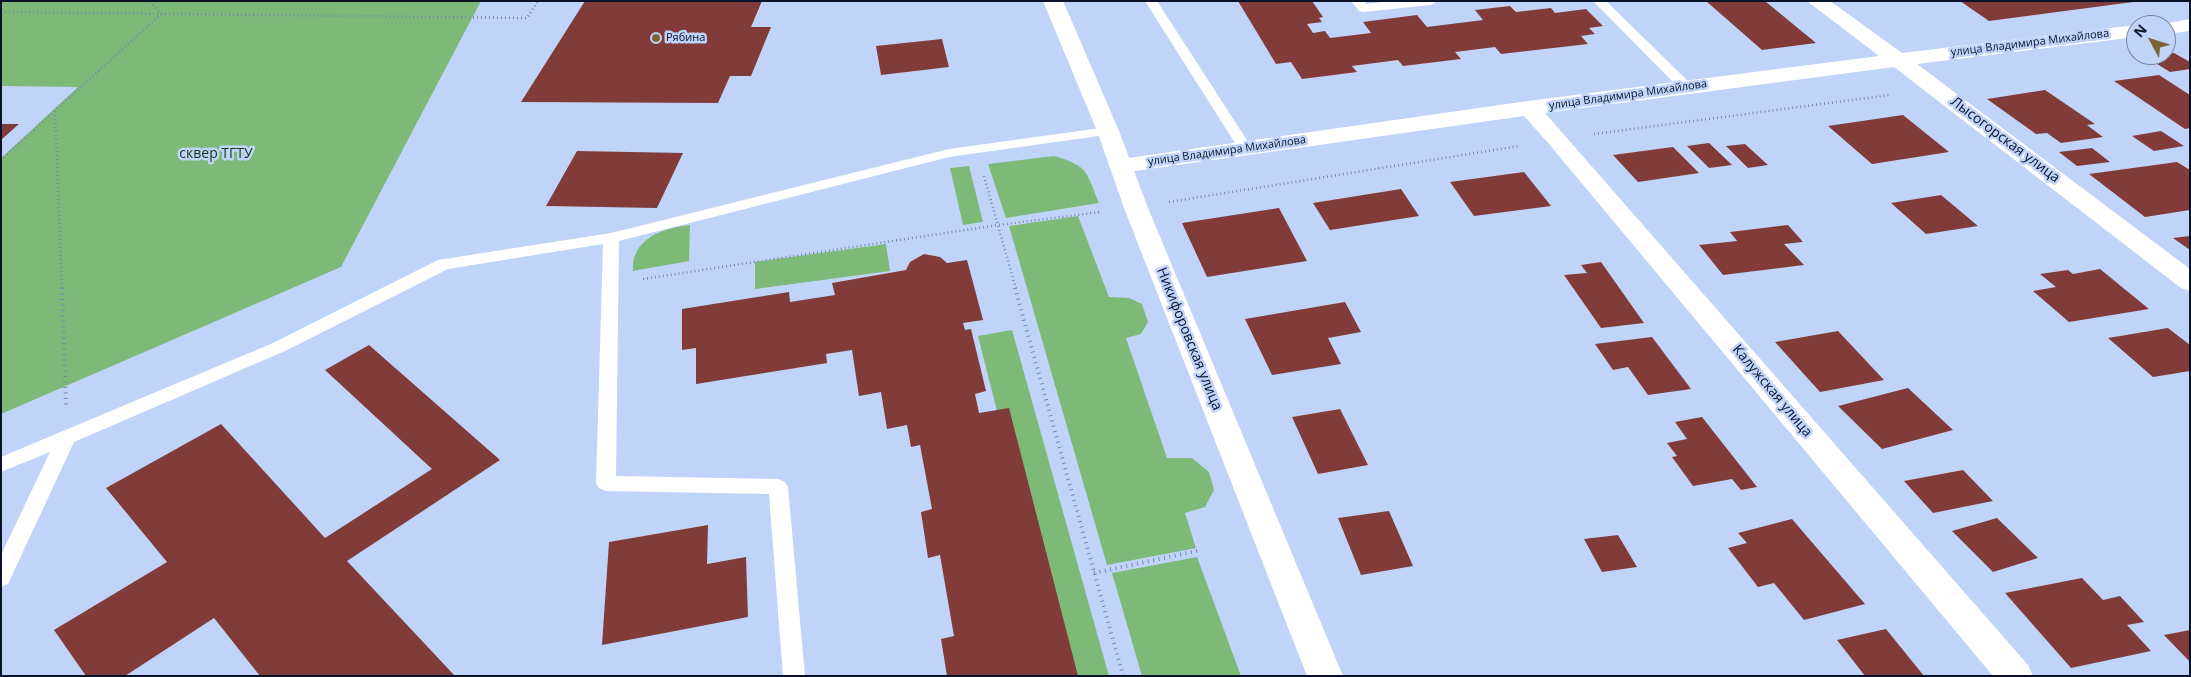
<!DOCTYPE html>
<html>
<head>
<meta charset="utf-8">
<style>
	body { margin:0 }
	#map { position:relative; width:2191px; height:677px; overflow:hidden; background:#c0d4fa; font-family:"Open Sans",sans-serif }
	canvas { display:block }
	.frame { position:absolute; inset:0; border:2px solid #081329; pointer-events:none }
	.north { position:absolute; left:2126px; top:15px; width:50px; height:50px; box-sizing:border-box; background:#c0d4fa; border:1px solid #7687a6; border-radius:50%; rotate:310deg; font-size:14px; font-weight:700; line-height:20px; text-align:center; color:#081329 }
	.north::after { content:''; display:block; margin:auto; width:18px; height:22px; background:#7d6535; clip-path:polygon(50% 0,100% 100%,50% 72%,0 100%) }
</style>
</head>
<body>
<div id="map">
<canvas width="2191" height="677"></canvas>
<div class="frame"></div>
<div class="north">N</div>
</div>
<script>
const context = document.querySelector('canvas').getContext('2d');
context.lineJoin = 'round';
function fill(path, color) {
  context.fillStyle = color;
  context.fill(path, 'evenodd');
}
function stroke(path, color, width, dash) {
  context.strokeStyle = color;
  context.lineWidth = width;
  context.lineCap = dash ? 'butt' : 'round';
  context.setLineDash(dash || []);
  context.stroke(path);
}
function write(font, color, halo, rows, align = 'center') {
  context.font = font + ' "Open Sans",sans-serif';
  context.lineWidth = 5;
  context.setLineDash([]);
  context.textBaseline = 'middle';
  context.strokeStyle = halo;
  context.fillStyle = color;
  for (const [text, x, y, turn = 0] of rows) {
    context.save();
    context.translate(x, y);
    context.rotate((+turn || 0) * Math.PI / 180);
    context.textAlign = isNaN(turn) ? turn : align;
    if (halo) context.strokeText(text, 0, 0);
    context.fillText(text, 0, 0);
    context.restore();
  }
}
fill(new Path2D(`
	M1 1H481L341 267 1 414V158L78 87 1 86Z
	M1054 156C1089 166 1086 172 1099 203L1006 218 988 164Z
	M969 166 983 222 963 225 950 168Z
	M1078 216 1109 297 1129 298 1142 304 1148 322 1141 334 1126 338 1167 458H1192L1209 472 1214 490 1205 507 1185 513 1196 548 1107 565 1009 226Z
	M690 225 689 261 633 271C631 239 662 228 690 225Z
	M886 244 890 271 755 289V262Z
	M1012 330 1109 676H1064L978 336Z
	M1197 557 1241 676H1142L1112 573Z`), '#7dba78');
fill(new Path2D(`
	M585 1H762L751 27H771L751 76H730L718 103 521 102Z
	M1238 1H1312L1323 17 1319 18 1322 22 1307 24 1313 33 1325 31 1330 38 1371 33 1363 22 1417 15 1427 27 1483 20 1475 10 1510 6 1516 12 1551 8 1555 13 1586 9 1603 26 1589 28 1595 34 1581 36 1588 44 1501 54 1495 47 1455 52 1461 59 1403 66 1398 60 1352 66 1357 72 1302 79 1291 62 1276 64Z
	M1706 1H1765L1816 43 1762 50Z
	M1960 1H2133V2L1989 21Z
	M942 39 949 67 881 75 876 46Z
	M2174 53 2190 62V69L2170 72 2146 57Z
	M2159 75 2190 95V128L2185 129 2114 81Z
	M2045 90 2095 124 2087 125 2103 137 2061 143 2047 133 2036 134 1987 99Z
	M1903 115 1949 152 1872 164 1828 126Z
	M1 124H19L1 140Z
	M2161 131 2184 146 2154 151 2132 136Z
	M1709 143 1732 165 1709 168 1687 146Z
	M1745 144 1768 165 1748 168 1726 146Z
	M1673 147 1699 173 1638 182 1613 155Z
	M2092 148 2110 162 2077 166 2059 152Z
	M577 151 683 153 657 208 546 206Z
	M2177 162 2190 170V210L2145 217 2089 174Z
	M1524 172 1551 206 1474 216 1450 182Z
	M1401 189 1419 216 1330 230 1313 203Z
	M1941 195 1978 226 1926 234 1891 203Z
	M1279 208 1307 261 1207 277 1182 223Z
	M1788 225 1803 242 1784 244 1804 265 1723 275 1699 245 1737 241 1730 232Z
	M2190 236V250L2173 238Z
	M924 254 940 257 947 263 967 260 983 320 963 323 965 330 971 329 986 391 975 394 979 413 1009 408 1078 676H947L941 639 954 636 940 555 928 558 921 512 932 509 920 445 911 447 907 425 887 429 881 392 859 396 852 350 826 354 827 363 696 384V348L682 350V309L789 292 790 302 835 295 832 283 906 270 910 262Z
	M1601 262 1644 323 1601 328 1564 275 1587 273 1581 265Z
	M2100 269 2149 309 2069 322 2033 291 2056 287 2040 274 2068 270 2073 274Z
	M1345 302 1361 332 1328 338 1341 364 1272 375 1245 319Z
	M2168 328 2190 345V371L2153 377 2108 338Z
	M1838 331 1884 380 1820 392 1775 342Z
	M1652 337 1691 389 1648 395 1628 367 1613 370 1595 344Z
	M369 345 500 460 347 561 455 676H260L214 618 125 676H86L54 630 167 562 106 488 221 424 325 538 432 469 325 370Z
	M1908 388 1953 430 1882 449 1838 406Z
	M1340 409 1368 465 1318 474 1292 417Z
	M1702 417 1757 487 1741 490 1732 479 1693 486 1672 457 1677 456 1667 443 1687 439 1675 422Z
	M1963 470 1993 501 1933 513 1904 481Z
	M1389 511 1413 566 1361 575 1338 518Z
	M1997 518 2038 558 1993 572 1952 531Z
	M1792 519 1865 604 1804 620 1774 583 1758 587 1728 548 1747 543 1738 533Z
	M708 525 707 564 746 557 748 617 602 645 609 542Z
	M1618 535 1637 567 1602 572 1584 539Z
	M2082 578 2103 600 2120 596 2144 622 2127 625 2151 651 2071 668 2005 593Z
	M1886 629 1924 676H1865L1837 640Z
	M2190 630V662L2164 635Z`), '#813c3a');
stroke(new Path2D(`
	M1 12 527 18 538 1
	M55 111 62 289
	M1594 134 1890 95
	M1 160 161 14 150 1
	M984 176 1016 289
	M1169 202 1519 146
	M643 279 998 225 1101 212`), '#798aaa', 2.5, [1, 3]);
stroke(new Path2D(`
	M62 288 66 405
	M1015 288 1123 676
	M1094 573 1201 550`), '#798aaa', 4, [1, 4.5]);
fill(new Path2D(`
	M1145 1H1157L1252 148 1250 151H1240Z
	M1351 1H1364L1366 4 1392 1H1437L1431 5 1363 12 1359 11Z
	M1593 1H1606L1691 84 1693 87 1691 90H1681Z
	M1108 127 1113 128 1115 131 1113 134 949 157 619 241 616 476 778 479 785 482 788 487 805 676H783L769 494 606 491 599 488 596 483 603 244 448 269 285 351 74 442 8 584 1 587V555L50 452 1 472V457L273 343 438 260 611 233 949 149Z`), '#fff');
fill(new Path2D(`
	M1807 1H1830L1902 53 2136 25V37L1917 64 2190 269V291L2181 288 1894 67 1545 113 2028 665 2033 676H1993L1549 144 1524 116 1121 173 1113 171 1109 166 1113 161 1121 159 1528 101 1879 56Z
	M2190 19V31L2166 34V25H2158Z`), '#fff');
fill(new Path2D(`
	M1043 1H1063L1119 131 1148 208 1343 676H1307L1124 208 1097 131Z`), '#fff');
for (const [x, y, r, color] of [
	[656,38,5,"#7d6535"]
]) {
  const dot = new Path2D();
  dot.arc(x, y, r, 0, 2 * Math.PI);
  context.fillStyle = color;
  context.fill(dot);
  stroke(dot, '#c0d4fa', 2);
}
write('11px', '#081329', '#c0d4fa', [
	["Рябина",666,38]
], 'left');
write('11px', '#081329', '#c0d4fa', [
	["улица Владимира Михайлова",2030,43,-7],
	["улица Владимира Михайлова",1628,95,-8],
	["улица Владимира Михайлова",1227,151,-8]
]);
write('14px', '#081329', '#c0d4fa', [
	["Лысогорская улица",2005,140,37],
	["Никифоровская улица",1189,339,68],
	["Калужская улица",1772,391,50]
]);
write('14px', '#143512', '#c0d4fa', [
	["сквер ТГТУ",216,154]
]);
</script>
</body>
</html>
